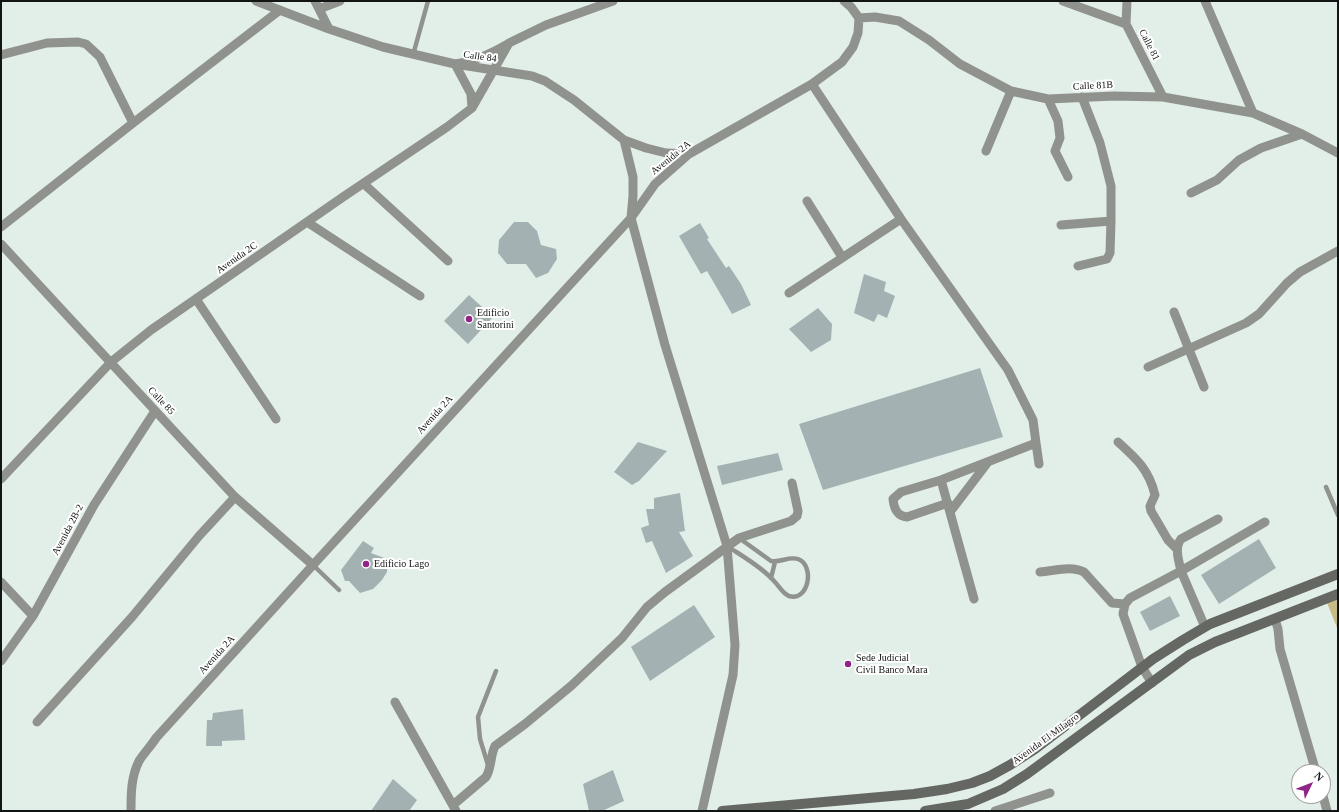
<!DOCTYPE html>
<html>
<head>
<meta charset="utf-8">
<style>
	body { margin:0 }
	#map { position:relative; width:1339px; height:812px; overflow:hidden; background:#e2eee8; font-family:"Times New Roman",serif }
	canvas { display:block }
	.frame { position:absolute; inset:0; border:2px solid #111513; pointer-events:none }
	.north { position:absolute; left:1291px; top:764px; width:40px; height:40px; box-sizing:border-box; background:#fff; border:1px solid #a0a1a1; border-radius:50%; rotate:47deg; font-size:11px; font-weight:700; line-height:16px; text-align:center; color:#111513 }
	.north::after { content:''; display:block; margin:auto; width:14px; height:18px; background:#902487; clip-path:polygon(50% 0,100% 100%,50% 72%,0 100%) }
</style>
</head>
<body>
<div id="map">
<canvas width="1339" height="812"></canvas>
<div class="frame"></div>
<div class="north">N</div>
</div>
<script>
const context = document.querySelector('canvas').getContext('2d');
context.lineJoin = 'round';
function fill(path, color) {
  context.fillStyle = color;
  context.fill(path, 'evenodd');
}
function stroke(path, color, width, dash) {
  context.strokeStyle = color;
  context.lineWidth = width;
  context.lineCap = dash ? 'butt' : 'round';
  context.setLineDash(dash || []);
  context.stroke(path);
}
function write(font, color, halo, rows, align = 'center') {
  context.font = font + ' "Times New Roman",serif';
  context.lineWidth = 4;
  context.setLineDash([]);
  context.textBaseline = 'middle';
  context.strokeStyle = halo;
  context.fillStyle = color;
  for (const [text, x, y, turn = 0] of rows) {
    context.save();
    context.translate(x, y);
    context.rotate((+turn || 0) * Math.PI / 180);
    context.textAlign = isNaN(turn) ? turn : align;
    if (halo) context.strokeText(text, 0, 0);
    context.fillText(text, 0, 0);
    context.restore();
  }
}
fill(new Path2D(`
	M1338 593V630L1325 598Z`), '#c7bc88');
fill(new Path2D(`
	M514 222H528L537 231 541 245 556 249 557 259 548 273 536 278 526 264H507L498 253 499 240Z
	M700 223 709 238 707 239 726 268 729 266 741 284 751 305 732 314 707 271 701 274 679 236Z
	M864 274 886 282 884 291 895 296 887 318 878 314 874 322 854 313Z
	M469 295 493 317 468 344 444 321Z
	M818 308 832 324 831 340 811 352 789 329Z
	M980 368 1003 437 823 490 799 424Z
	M638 442 667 451 639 481 632 485 614 472Z
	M778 453 783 470 722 485 717 466Z
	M680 493 685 531 679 532 693 556 666 573 652 541 646 543 641 528 649 525 646 509H654V498Z
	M1259 539 1276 568 1219 604 1201 575Z
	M363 541 374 548 371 553 387 559V572L382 580 373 589 360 593 349 581H345L341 570Z
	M1170 596 1180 616 1150 631 1140 612Z
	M694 605 715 637 650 681 631 647Z
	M243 709 245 740 222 741V746H206L207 720H212L213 713Z
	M613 770 624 801 602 811H589L583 784Z
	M393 779 417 800 409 811H371Z`), '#a4b1b2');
stroke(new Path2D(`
	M413 55 428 1
	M1326 487 1338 515
	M727 546C742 556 762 567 774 581 779 586 783 594 789 596 809 602 815 565 798 559 789 556 780 563 771 561L739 538
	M313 565 339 590
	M771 578 775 562
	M488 765 480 739 478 717 496 671`), '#90928e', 4.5);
stroke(new Path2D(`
	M256 1 329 29 383 47 455 64 532 76 545 81 574 100 624 140 646 148 666 153 689 154
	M315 1 329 29
	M844 1 851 7 859 18
	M1063 1 1126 24
	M1127 1 1126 24 1163 97
	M1205 1 1253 113
	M319 9 340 1
	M859 18 875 17 899 21 929 40 960 64 1011 91 1048 99 1114 96 1163 97 1253 113 1302 134 1338 153
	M1 55 47 43 78 42 86 44 100 57 133 123
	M812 84 901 219 1008 370 1033 420 1036 443 941 480 901 492 893 499C894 509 897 516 907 517L948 503
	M1048 99 1058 121 1060 138 1055 151 1068 177
	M472 108 471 94 455 64C477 60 489 55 508 44
	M624 140 633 177V196L631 218 665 345 727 546 735 645 733 675 702 811
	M986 151 1011 91
	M364 184 448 261
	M1191 193 1217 180 1239 160 1261 148 1302 134
	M807 201 842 257
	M307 222 420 296
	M1061 225 1111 221V186L1100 143 1082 97
	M1 227 133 123 280 10
	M1 244 235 497 313 565
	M1078 266 1107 259 1110 253 1111 221
	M789 293 901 219
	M196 299 276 419
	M1174 312 1204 387
	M1148 367 1246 323 1259 314 1287 283 1300 272 1338 251
	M1118 442C1137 459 1149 470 1155 495L1150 506 1151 511 1168 540 1177 549
	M1036 443 1039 464
	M1 479 111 362 151 330 343 197 447 127 472 108 509 43 546 25 613 1
	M941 480 974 599
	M950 512 988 462
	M1218 519 1181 539C1174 548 1179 561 1181 571L1265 522
	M1040 572C1054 571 1071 565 1084 572L1112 603 1125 604
	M1 582 33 616
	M1275 619 1278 629 1280 649 1316 772
	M1 661 33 616 94 505 155 411
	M1152 683 1142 667 1123 614 1125 604 1130 598 1181 571 1205 627
	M395 702 456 811
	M37 722 132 617 199 536 235 497
	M1323 796 1327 811
	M453 805 486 777C492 767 490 756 495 746L525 724 571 686 622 638 647 607 665 592 739 538 791 521 797 516 798 511 792 483
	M131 811C131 794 131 777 139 761 144 753 151 746 156 738L313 565 631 218 655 184 689 154 812 84 842 62 853 47 858 33 859 18
	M995 811 1050 793`), '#90928e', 9);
stroke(new Path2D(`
	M722 811 914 794 947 789 972 783 990 776 1010 765 1035 749 1153 659 1183 640 1210 624 1338 574
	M925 811 968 804 1003 789 1027 774 1189 655 1215 642 1338 594`), '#656862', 10);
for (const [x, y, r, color] of [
	[469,319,4,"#902487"],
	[366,564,4,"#902487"],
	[848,664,4,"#902487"]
]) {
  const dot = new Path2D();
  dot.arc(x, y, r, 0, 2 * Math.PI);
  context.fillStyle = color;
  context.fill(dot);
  stroke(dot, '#fff', 1.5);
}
write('10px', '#111513', '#fff', [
	["Calle 81",1149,45,63],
	["Calle 84",480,57,8],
	["Calle 81B",1093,86,-3],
	["Avenida 2A",671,158,-39],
	["Avenida 2C",237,258,-35],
	["Calle 85",161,401,47],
	["Avenida 2A",435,415,-48],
	["Avenida 2B-2",68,530,-62],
	["Avenida 2A",217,655,-48],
	["Avenida El Milagro",1046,739,-36]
]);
write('10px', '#111513', '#fff', [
	["Edificio",477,313],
	["Santorini",477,325],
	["Edificio Lago",374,564],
	["Sede Judicial",856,658],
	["Civil Banco Mara",856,670]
], 'left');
</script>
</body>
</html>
